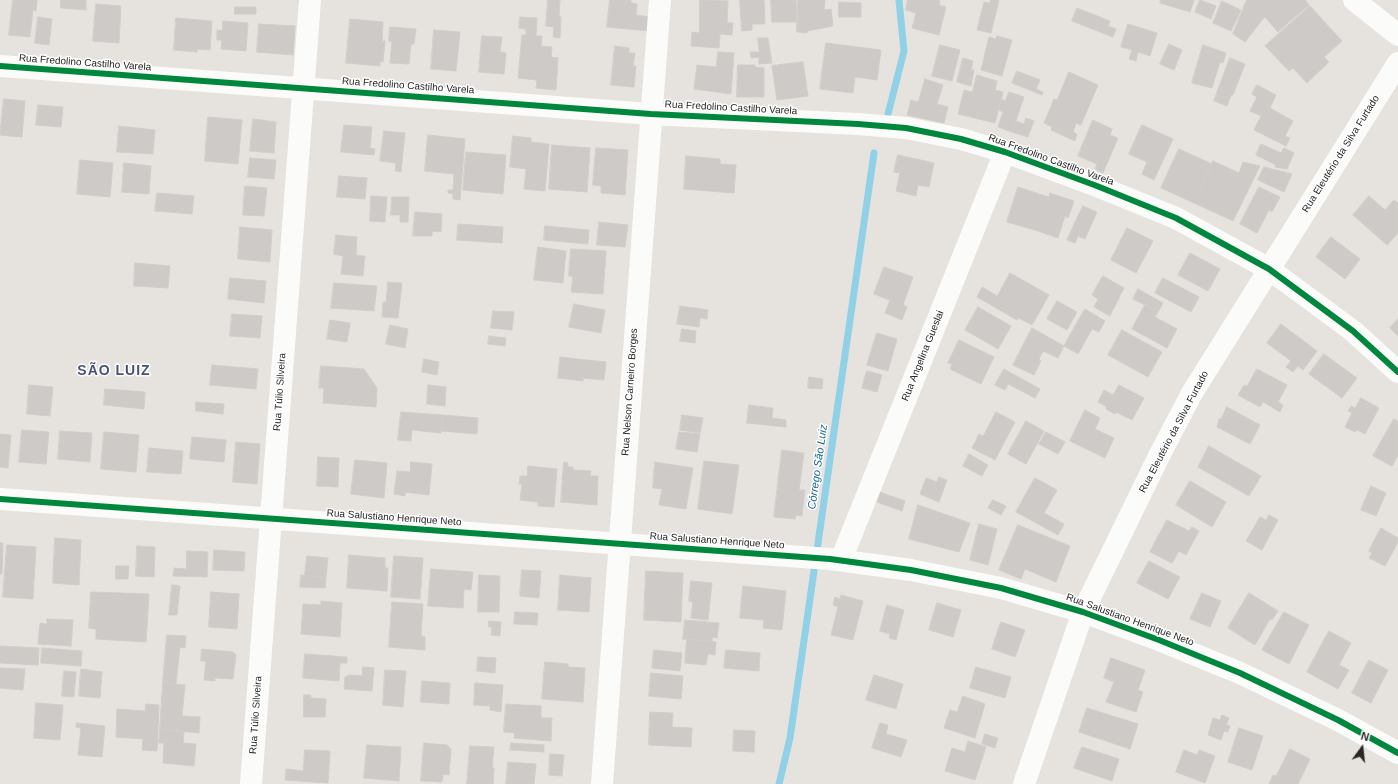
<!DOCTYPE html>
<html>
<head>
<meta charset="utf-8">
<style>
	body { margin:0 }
	#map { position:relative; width:1398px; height:784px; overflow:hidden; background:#e6e2dd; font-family:Arial,sans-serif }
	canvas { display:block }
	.north { position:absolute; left:1342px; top:728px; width:40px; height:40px; -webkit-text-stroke:3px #fff; paint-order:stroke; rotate:15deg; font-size:11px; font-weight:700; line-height:16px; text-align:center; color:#272727 }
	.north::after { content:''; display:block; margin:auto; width:14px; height:18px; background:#272727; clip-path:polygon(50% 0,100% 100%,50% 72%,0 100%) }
</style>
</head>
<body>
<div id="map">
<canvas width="1398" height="784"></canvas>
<div class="north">N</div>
</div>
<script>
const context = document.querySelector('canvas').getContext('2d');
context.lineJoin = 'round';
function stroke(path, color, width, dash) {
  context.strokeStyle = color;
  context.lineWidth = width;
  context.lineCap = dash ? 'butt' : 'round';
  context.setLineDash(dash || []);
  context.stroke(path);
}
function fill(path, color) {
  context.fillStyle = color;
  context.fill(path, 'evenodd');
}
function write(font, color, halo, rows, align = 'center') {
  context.font = font + ' Arial,sans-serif';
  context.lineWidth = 3;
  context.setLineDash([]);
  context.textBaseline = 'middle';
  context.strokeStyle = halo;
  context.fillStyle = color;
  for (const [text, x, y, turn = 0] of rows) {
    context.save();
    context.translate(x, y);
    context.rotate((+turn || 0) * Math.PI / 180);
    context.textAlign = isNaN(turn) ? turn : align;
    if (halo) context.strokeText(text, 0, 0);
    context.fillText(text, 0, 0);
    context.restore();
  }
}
stroke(new Path2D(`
	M888 114 904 51 899 0
	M779 784 790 738 874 153`), '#91d1e7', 7);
const building = new Path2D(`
	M13 0H37L36 11 33 10 30 37 9 35Z
	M61 0H86V10L61 8Z
	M548 0H560L559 16 561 17 560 38 553 37 554 27 546 26Z
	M610 0H631V3L637 4 636 15 650 17 649 31 607 27Z
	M700 0 728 1 727 23H733L732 35 720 34 719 48 691 46 692 32 699 33Z
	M740 0H764L765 24H752V30L742 31Z
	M771 0H796L797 22H772Z
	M798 0H825L824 10 831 9 833 26 807 31V33L797 32Z
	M908 0H934L940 1 939 5 946 7 939 35 912 28 916 13 906 10Z
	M991 0H999L991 33 977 30 984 2 990 3Z
	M1161 0H1194L1190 12 1160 3Z
	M1200 0 1216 6 1211 19 1195 12Z
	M1247 0H1290L1294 4 1282 15 1289 22 1278 32 1265 17 1262 20 1246 2Z
	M1290 0H1305L1309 5 1289 22 1282 15 1294 4Z
	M1222 1 1241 10 1231 31 1213 23Z
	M839 2 861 3V17H839Z
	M1246 2 1262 20 1245 42 1233 34Z
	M96 4 121 6 119 43 93 41Z
	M1310 6 1342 41 1324 57 1329 62 1307 83 1293 68 1289 71 1265 46Z
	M235 7H256V14H235Z
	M1077 8 1110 21 1108 26 1116 29 1113 37 1072 21Z
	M38 17 52 19 49 45 35 43Z
	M520 17 537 18 536 36H542L541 46 552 47 551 57 558 58 556 90 536 88 537 80 518 78 522 35H526V29L519 28Z
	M176 18 212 21 210 50 197 49V52L174 50Z
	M350 19 383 22 382 41H385L383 62 380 61V66L346 63Z
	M223 21 248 23 246 51 221 49 222 40H217V30L222 31Z
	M259 24 295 26 293 55 257 52Z
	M1128 24 1157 33 1150 56 1138 52 1136 61 1129 59 1132 50 1121 47Z
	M390 27 416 29 414 44H411L409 64 390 63 392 42 389 41Z
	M434 30 460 32 456 71 431 69Z
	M482 36 502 37 500 52 506 53 504 74 479 72Z
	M997 36 1012 40 1002 76 981 70 989 37 996 39Z
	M758 38H768L772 63 759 64V57L751 58 750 52H759Z
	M826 43 881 50 877 80 855 77 853 93 820 89Z
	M1169 44 1182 50 1174 70 1160 64Z
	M940 45 960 50 952 81 932 76Z
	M1203 45 1226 53 1223 63 1220 62 1212 88 1192 83Z
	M615 46 629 48V53H635L633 66H636L634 87 611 85Z
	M718 52 734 53 731 94 694 89 697 65 716 67Z
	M963 58 973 61 971 70H974L971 86 957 82Z
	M1230 58 1245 64 1233 95H1231L1227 106 1214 101Z
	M803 62 808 96 777 100 772 66Z
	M738 65H755L754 67 764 68V97H737Z
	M1017 71 1040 80 1036 89 1043 92 1042 95 1012 83Z
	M1069 72 1098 85 1081 125 1076 123 1073 132 1077 134 1075 141 1051 130 1052 127 1044 123 1054 99 1057 100Z
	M977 75 997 81 995 90 1003 92 995 123 958 114 964 90 972 92Z
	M925 79 943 85 937 104 948 107 944 123 907 115 911 100 918 102Z
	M1257 85 1276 95 1270 108 1293 121 1285 136 1290 138 1286 146 1254 130 1261 116 1250 111 1257 97 1252 94Z
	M1009 92 1024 97 1012 132 998 127 1003 112 999 110 1001 99 1005 101Z
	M4 99 25 101 22 137 0 135Z
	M38 105 63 107 61 127 36 125Z
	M208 117 242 120 238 164 205 161Z
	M1026 118 1034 121 1028 137 1012 132 1016 121 1024 124Z
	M253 119 276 122 274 153 250 151Z
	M1093 120 1112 129 1110 135 1118 138 1103 173 1095 169 1097 164 1078 156Z
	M344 125 372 127 370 148 375 149 374 155 341 152Z
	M1142 125 1173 139 1154 180 1142 174 1147 162 1129 154Z
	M119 126 155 130 153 154 117 152Z
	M384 131 405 133 401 172 395 171 396 163 380 161Z
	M428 135 465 139 460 200 453 199V194L448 193V190H453L454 174 425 171Z
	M513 136 531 138V142L549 144 545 191 524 189 526 169 510 167Z
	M1261 144 1281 153 1284 148 1294 153 1287 169 1275 167 1276 165 1256 155Z
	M552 145 590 148 587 192 549 189Z
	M596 148 628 150 625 195 601 193V186L593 185Z
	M1179 149 1212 164 1194 203 1161 188Z
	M466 152 506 155 503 194 463 190Z
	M898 155 934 163 929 187 918 185 916 196 896 191 900 173 894 172Z
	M686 156 720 159V164L736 165 734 193 684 189Z
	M250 158 276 160 274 179 248 177Z
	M80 160 113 163 110 197 77 194Z
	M1213 161 1239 173 1243 162 1260 166 1233 221 1194 203Z
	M124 163 151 166 149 194 122 192Z
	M1264 167 1292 174 1284 192 1258 180Z
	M339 176 367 178 365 199 337 197Z
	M245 186 267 188 264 216 243 215Z
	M1018 187 1042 195 1037 212 1044 214 1038 231 1007 222Z
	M1259 187 1280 197 1272 212 1269 210 1257 233 1240 224Z
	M157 193 194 196 192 214 155 211Z
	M1050 193 1074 201 1068 218 1065 216 1058 238 1038 231 1044 214 1037 212 1042 195 1049 197Z
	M371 196 387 197 385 222 370 221Z
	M1369 196 1385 210 1394 200 1398 203V233L1387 245 1353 215Z
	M392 197H409L408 222H400V215H391Z
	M1083 206 1097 212 1085 239 1078 236 1075 243 1067 240Z
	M415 212 442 214 441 232 432 231V236H413Z
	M599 222 628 225 625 247 597 245Z
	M458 224 503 227 502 243 457 240Z
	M545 226 589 230 588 244 544 240Z
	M240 227 272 230 270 262 238 259Z
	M1127 228 1153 241 1136 273 1111 260Z
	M336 235 357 237 356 255 365 256 363 276 341 274 343 256 334 254Z
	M1331 237 1360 259 1345 279 1316 257Z
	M538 247 566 251 563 283 534 280Z
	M571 249 606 251 603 294 571 292 573 276H569Z
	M1190 253 1220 269 1208 291 1178 275Z
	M135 263 170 266 168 288 134 286Z
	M884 267 913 277 903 305 907 307 902 320 885 313 890 300 874 294Z
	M1010 273 1049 295 1032 325 1019 318 1017 320 977 297 982 287 997 296Z
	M1103 276 1124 288 1110 316 1094 307 1098 299 1092 295Z
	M230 278 266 281 264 303 228 299Z
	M1163 278 1199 297 1191 312 1155 293Z
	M388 282 402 283 398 318 382 317 383 302H386Z
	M334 283 377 286 374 311 331 308Z
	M1138 289 1163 303 1158 312 1133 299Z
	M1057 301 1077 312 1067 330 1047 319Z
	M574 304 605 310 601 333 569 327Z
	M1145 305 1158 312 1155 317 1177 329 1167 348 1132 329Z
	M680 306 708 310 707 319 700 318 699 327 677 324Z
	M978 307 1011 326 998 349 965 330Z
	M1085 309 1105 321 1099 332 1092 329 1078 354 1064 346Z
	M493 311 514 312 512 330 491 328Z
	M232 314 262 316 260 338 230 336Z
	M1398 319V336L1390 328Z
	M330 320 350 323 347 342 327 339Z
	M1281 324 1317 351 1303 370 1298 366 1293 372 1286 367 1291 361 1267 343Z
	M390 325 408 329 405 348 386 344Z
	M1032 328 1064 346 1058 358 1043 351 1039 359 1041 361 1034 375 1013 365Z
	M682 329 696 331 695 343 680 341Z
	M1122 330 1162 352 1148 377 1108 355Z
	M877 333 897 339 888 371 867 365Z
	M489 336 506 338 505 346 488 344Z
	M959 340 994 357 981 384 950 369 952 364 948 363Z
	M1324 354 1357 378 1342 398 1309 374Z
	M560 357 606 362 604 380 583 378V381L558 378Z
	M424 359 439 362 437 375 422 372Z
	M212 365 258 369 256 389 210 385Z
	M321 366 364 369 377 388 376 407 323 403 324 388H319Z
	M1004 369 1040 389 1035 398 1008 384 1005 390 995 385Z
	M1257 369 1287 385 1278 402 1283 405 1280 412 1263 402 1260 407 1238 395 1244 385 1247 386Z
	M867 371 882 375 877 392 862 388Z
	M809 377 823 379 822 389 808 388Z
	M29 385 53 387 50 416 27 414Z
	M428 385 446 387 445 406 427 404Z
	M1119 385 1144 398 1132 420 1116 412 1115 414 1106 409 1107 407 1098 402 1104 390 1113 395Z
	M105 389 145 392 144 409 104 405Z
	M1361 398 1379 408 1365 434 1357 430 1355 432 1345 427 1352 413 1348 411 1351 406 1355 408Z
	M196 402 224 404 223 414 196 411Z
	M749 405 773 408 772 418 786 420V427L747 423Z
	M1227 407 1260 425 1250 444 1217 427 1219 419H1221Z
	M1085 410 1100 418 1095 429 1114 438 1105 458 1070 441Z
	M401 412 443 415 441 433 412 430 411 441 398 440Z
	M996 412 1015 422 995 460 972 448 979 434 983 436Z
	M443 415 478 418 477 434 441 431Z
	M682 415 703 418 700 433 680 430Z
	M1394 419 1398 421V455L1392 466 1373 456Z
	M1026 421 1044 431 1026 464 1008 454Z
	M22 430 49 432 46 464 19 462Z
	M60 431 92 433 90 462 58 459Z
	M104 432 139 435 136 472 101 469Z
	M679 432 700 434 697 452 676 449Z
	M1046 432 1065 442 1058 454 1039 444Z
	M0 434 11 435 8 468 0 467Z
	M192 437 226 440 224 462 190 459Z
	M236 442 260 444 257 484 233 482Z
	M1209 446 1261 476 1249 496 1198 467Z
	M149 448 183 451 181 474 147 472Z
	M782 450 804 453 799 490H805L802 516 796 515 795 519 774 517Z
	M969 454 988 465 982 476 963 466Z
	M318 457 339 458 338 487 317 486Z
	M355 460 387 463 384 498 351 494Z
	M704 461 739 465 732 514 698 509Z
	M411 462 432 464 429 495 405 492V496L394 494 397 471 410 472Z
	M564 462 568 463V467H573V470L591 471 590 476H598L597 505 561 502Z
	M655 462 693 468 686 509 659 505 662 489 653 488Z
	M528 466 557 469 554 507 538 506V502L520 500 522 484H519L520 476H527Z
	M939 477 947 480 939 502 920 494 926 478 937 482Z
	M1035 478 1057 490 1044 513 1064 524 1058 535 1016 512Z
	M1190 481 1226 502 1212 527 1176 505Z
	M1371 486 1386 493 1376 516 1361 510Z
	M880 492 905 501 902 511 877 502Z
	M993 500 1006 506 1001 515 988 508Z
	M918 505 970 523 959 552 909 539Z
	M1269 515 1278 520 1262 550 1246 541 1260 517 1266 520Z
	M1167 520 1189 531 1192 527 1199 531 1186 555 1179 551 1172 563 1150 552Z
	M979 524 997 529 988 565 970 560Z
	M1018 525 1070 546 1056 582 1025 569 1021 579 999 570Z
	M1381 528 1398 538V542L1385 566 1369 558 1372 553 1369 551Z
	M55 538 81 540 79 585 53 583Z
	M0 543H3L2 574H0Z
	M7 545 36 547 33 599 3 597Z
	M137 546 155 547 154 577 136 576Z
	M214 550 245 552 244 571 213 570Z
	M187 551 208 552 207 577 173 576 174 568 186 569Z
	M349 555 385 558V568H388L387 591 347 588Z
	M307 556 328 558 326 577 305 575Z
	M394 556 423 558 420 599 391 597Z
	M1149 561 1180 577 1168 599 1137 583Z
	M116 566H129L128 579H116Z
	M431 569 473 572 471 590 464 589 463 608 428 606Z
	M522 570 541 571 539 598 520 596Z
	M646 571 683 573 681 622 644 620Z
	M301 575 326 577 325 588 300 587Z
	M479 575 500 576 499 612H478Z
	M560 575 591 578 589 612 558 610Z
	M691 581 712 583 708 620 691 618 693 602 689 601Z
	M172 585 180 586 177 615H169Z
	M743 586 786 591 782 630 763 628 764 620 740 618Z
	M91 592 149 594 146 642 96 639V629L89 628Z
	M211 592 239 594 237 629 209 627Z
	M1202 593 1221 601 1210 627 1190 619Z
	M1249 593 1278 611 1272 620 1270 619 1255 645 1228 628Z
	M841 595 863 601 853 640 831 635 838 607 833 605 835 597 840 599Z
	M321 601 342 603 340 637 301 634 303 604 321 605Z
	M392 602 423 604 421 636 425 637V650L389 647Z
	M937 603 961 610 953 637 929 630Z
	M887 605 904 610 896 640 889 638 890 634 880 631Z
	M515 612 538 613 537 625 514 624Z
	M1284 612 1309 625 1289 664 1262 650Z
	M47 619 73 620 71 646 38 644 40 623 47 624Z
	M685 620 719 623 717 638 712 637V642L683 639Z
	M489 621 501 622 500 636 491 635 492 627H489Z
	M1001 622 1025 630 1015 657 992 649Z
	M1329 631 1351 643 1339 665 1349 670 1338 689 1307 672Z
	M167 635 186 636 185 648 180 647 176 684 163 683Z
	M687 639 716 642 715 655 708 654 706 665 685 663Z
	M0 646 39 648 38 665 0 663Z
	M42 648 82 651 81 666 41 663Z
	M202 649 233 652 236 655 233 679 215 678V681L204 680 206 661H201Z
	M654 650 682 653 680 671 652 668Z
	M726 650 760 653 759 671 724 668Z
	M305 654 347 657V663H340L339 681 303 678Z
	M478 657 496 658 495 673 477 671Z
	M1111 658 1145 670 1138 690 1143 692 1136 712 1106 702 1114 682 1104 678Z
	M1369 660 1388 670 1371 703 1352 693Z
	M545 662 568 664V667L585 668 583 702 542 699Z
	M363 667 374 668 372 691 344 689 345 677 349 675 362 676Z
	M976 667 1011 677 1005 698 970 688Z
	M0 668 25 669 23 690 0 688Z
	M81 669 102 672 100 698 79 696Z
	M385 670 406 671 403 707 383 705Z
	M64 671 76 672 74 697 62 696Z
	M651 673 683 676 681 699 649 696Z
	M874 675 903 684 896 709 866 700Z
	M422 681 450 683 449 704 421 702Z
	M163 683 185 685 182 716 200 717 199 733 160 729Z
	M475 683 503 685 501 712 490 710V706L474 705Z
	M304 695H311V698L326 699 325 717H304Z
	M963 696 985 704 975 738 944 728 950 710 957 712Z
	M36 703 63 705 60 740 34 738Z
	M146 704 159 705 157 751 142 750 143 739 116 737 117 709 145 711Z
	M506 704 541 706V718H552L551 741 514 738 515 733 504 732Z
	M1087 708 1138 724 1130 749 1079 732Z
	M650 712 673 713 672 727 692 728 691 747 649 745Z
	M1222 715 1229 718 1226 725 1230 726 1228 732 1224 731 1221 740 1208 735 1213 718 1220 720Z
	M77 723 105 726 102 757 78 755 81 728 76 727Z
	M880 723 888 725 886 734 907 740 901 757 872 748Z
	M1239 728 1263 736 1252 770 1228 762Z
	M160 729 184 732 183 743 196 744 194 766 163 763 164 743H159Z
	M734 730 755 731 754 752 733 751Z
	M985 734 998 738 995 748 982 744Z
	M968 741 986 747 975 780 945 771 952 748 965 752Z
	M424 743 447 745 451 749 449 775 443 774 442 782 421 781Z
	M511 743 544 745V752L510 750Z
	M367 745 401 747 399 781 364 778Z
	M470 746 494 747 492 768H494L493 784H467Z
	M1082 747 1119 759 1112 781 1074 768Z
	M1290 749 1310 759 1298 784H1269L1273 775 1276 776Z
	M305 750 330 751 328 783 285 780 286 769 303 771Z
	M1184 750 1197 755 1199 750 1215 756 1205 783 1176 772Z
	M550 754 564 755 562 776 549 775Z
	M508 762 536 764 534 784H506Z`);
fill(building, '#cdcac7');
stroke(building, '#d1cec9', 1);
stroke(new Path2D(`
	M1354 0 1398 35
	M0 66 651 114 858 124 906 128 961 139 1005 152 1097 186 1176 218 1269 269 1353 331 1398 372
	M0 499 830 559 911 570 1001 588 1083 612 1159 640 1240 673 1338 720 1398 753
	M841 560 1005 152
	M251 784 310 0
	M602 784 660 0
	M1024 784 1083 612 1160 454 1192 393 1398 63`), '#fbfbfa', 22);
stroke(new Path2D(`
	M0 66 651 114 858 124 906 128 961 139 1005 152 1097 186 1176 218 1269 269 1353 331 1398 372
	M0 499 830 559 911 570 1001 588 1083 612 1159 640 1240 673 1338 720 1398 753`), '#00873e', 6);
write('10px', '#272727', '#fff', [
	["Rua Fredolino Castilho Varela",85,63,4],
	["Rua Fredolino Castilho Varela",408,86,4],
	["Rua Fredolino Castilho Varela",731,108,3],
	["Rua Eleutério da Silva Furtado",1341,154,-58],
	["Rua Fredolino Castilho Varela",1051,160,20],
	["Rua Angelina Gueslai",923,356,-68],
	["Rua Túlio Silveira",280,392,-86],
	["Rua Nelson Carneiro Borges",630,392,-86],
	["Rua Eleutério da Silva Furtado",1174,432,-62],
	["Rua Salustiano Henrique Neto",394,518,4],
	["Rua Salustiano Henrique Neto",717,541,4],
	["Rua Salustiano Henrique Neto",1130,620,20],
	["Rua Túlio Silveira",256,715,-86]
]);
write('italic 11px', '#106792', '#fff', [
	["Córrego São Luiz",818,467,-82]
]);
context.letterSpacing = '1px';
write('bold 14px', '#495276', '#fff', [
	["SÃO LUIZ",114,371]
]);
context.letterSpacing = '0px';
</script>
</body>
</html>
